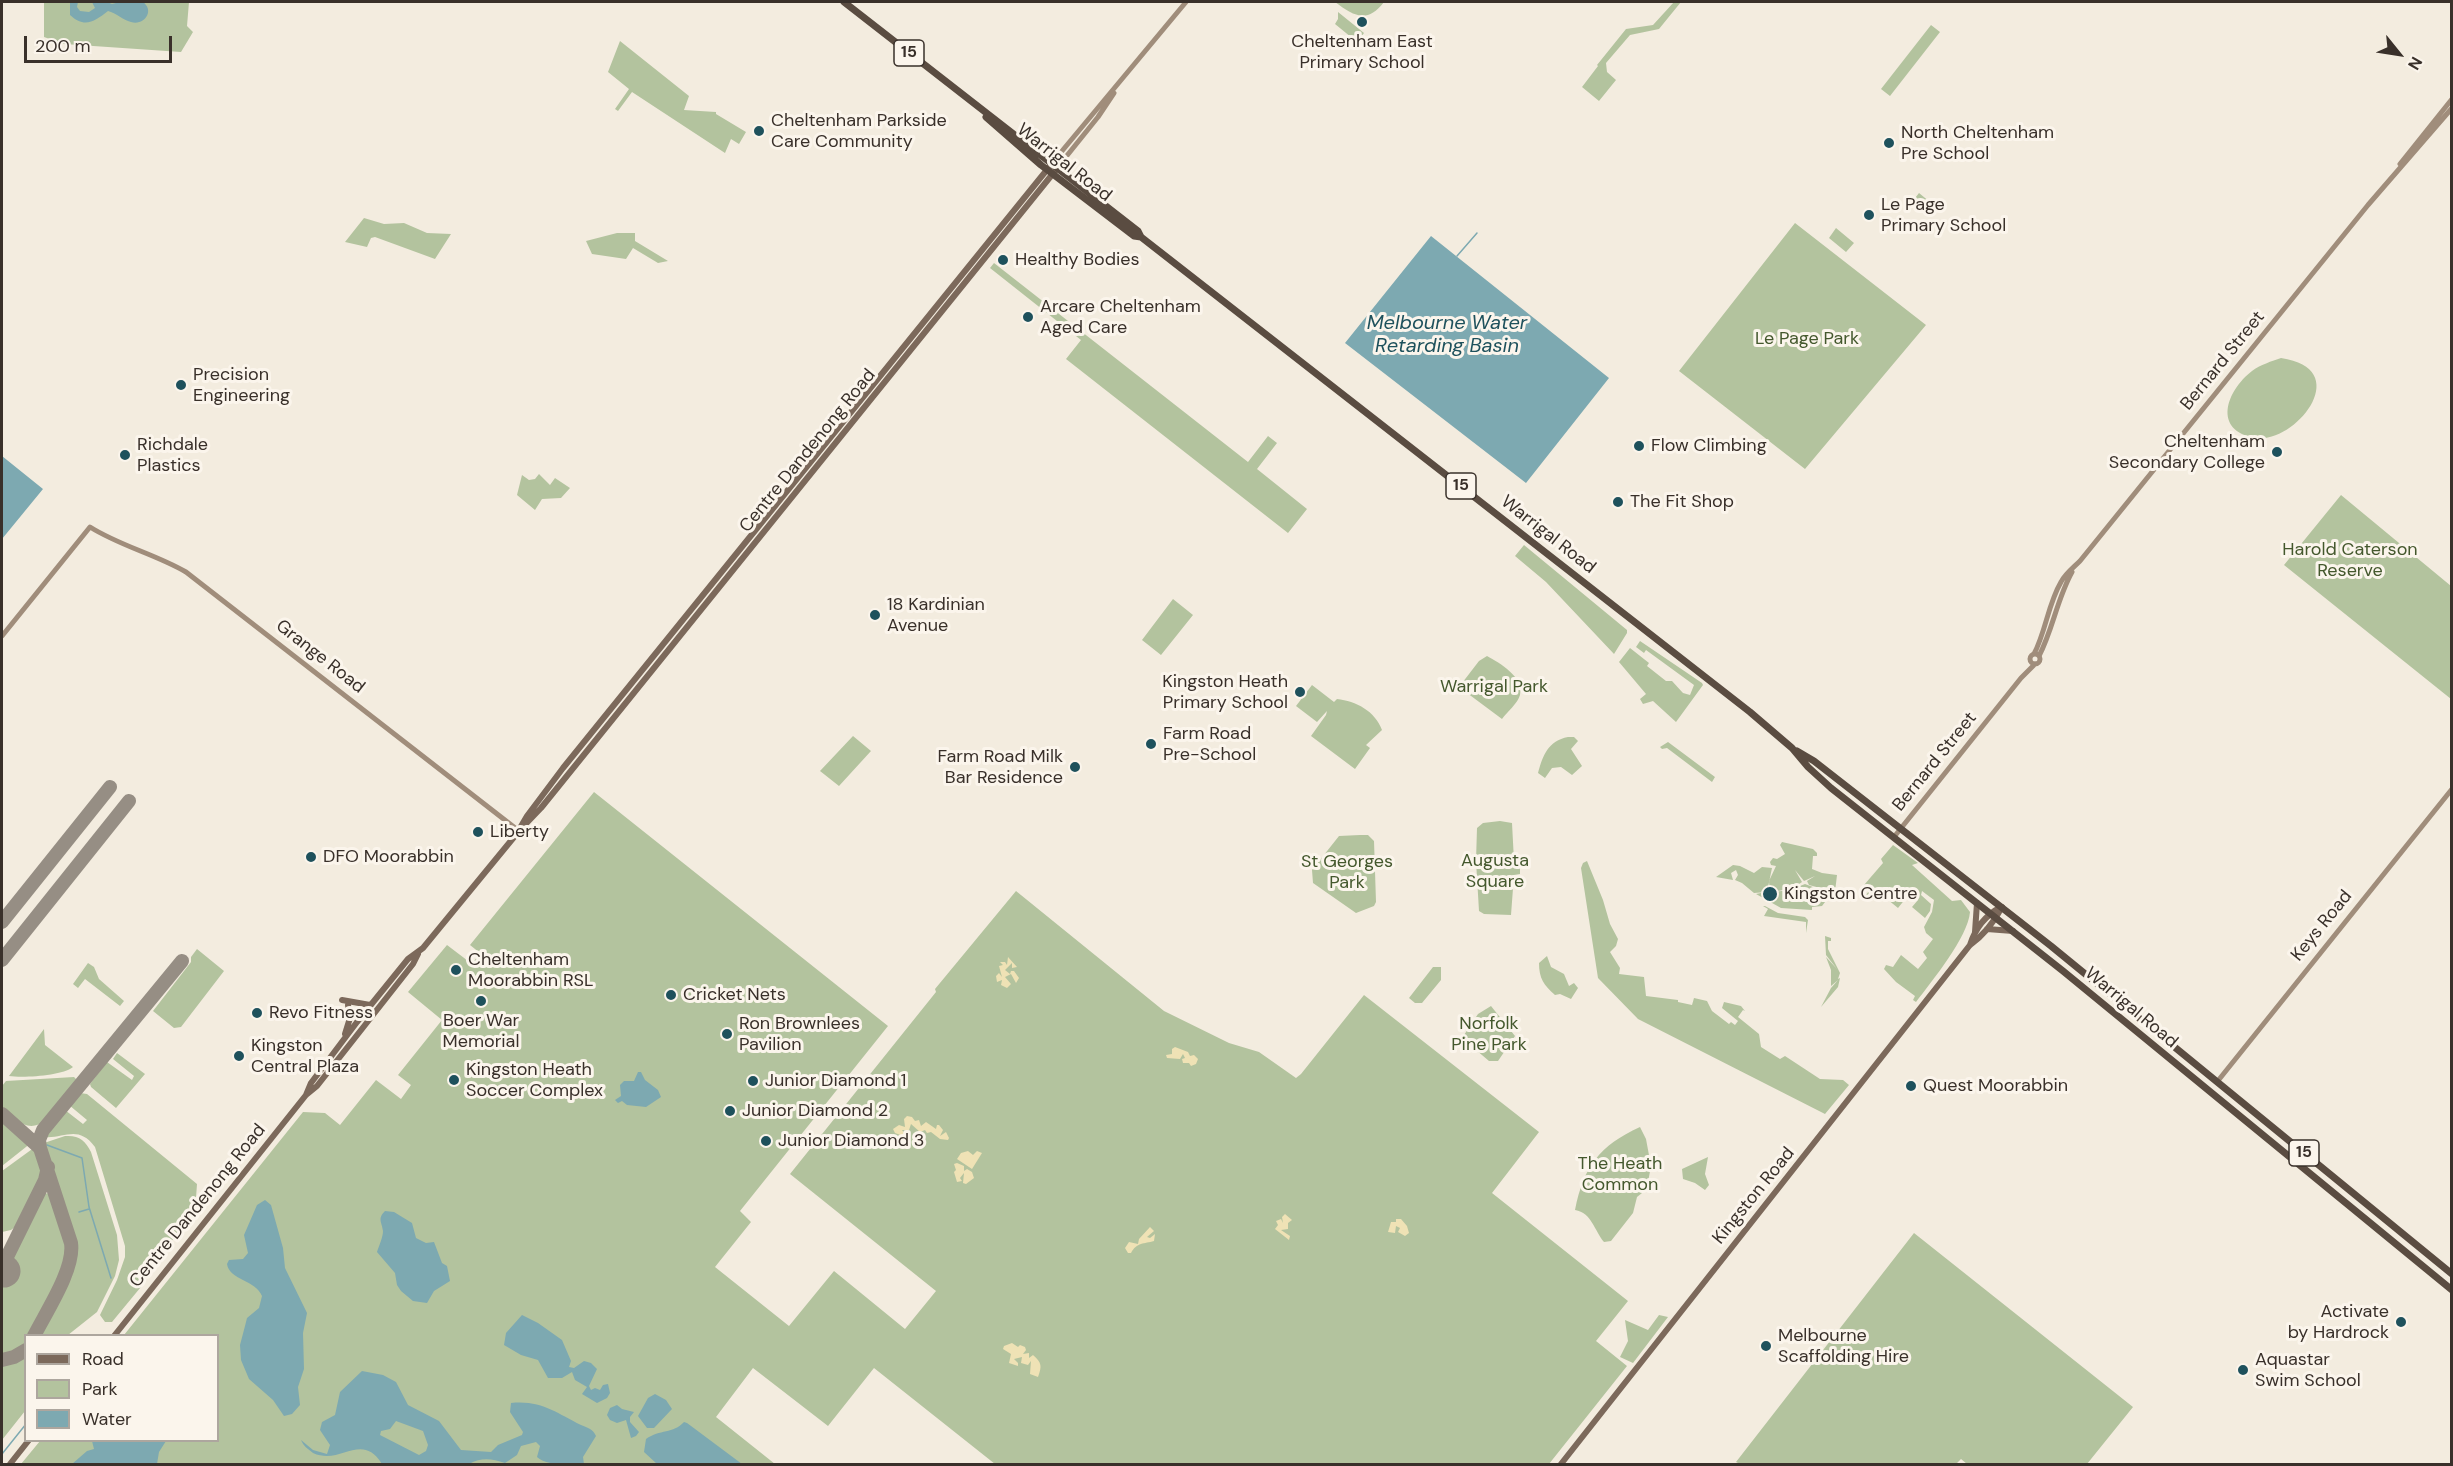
<!DOCTYPE html>
<html>
<head>
<meta charset="utf-8">
<style>
	body { margin:0 }
	#map { position:relative; width:2453px; height:1466px; overflow:hidden; background:#f3ecdf; font-family:"DM Sans",sans-serif }
	canvas { display:block }
	.frame { position:absolute; inset:0; border:3px solid #39302a; pointer-events:none }
	.legend { position:absolute; left:24px; top:1334px; width:195px; height:108px; box-sizing:border-box; background:#fbf5ec; border:2px solid #ada69e; margin:0; padding:8px 10px; list-style:none; font-size:18px; color:#39302a }
	.legend li { display:flex; align-items:center; gap:12px; height:30px }
	.legend b { width:30px; border:2px solid #ada69e }
	.north { position:absolute; left:2369px; top:24px; width:60px; height:60px; -webkit-text-stroke:4px #fbf5ec; paint-order:stroke; rotate:120deg; font-size:16px; font-weight:700; line-height:24px; text-align:center; color:#39302a }
	.north::after { content:''; display:block; margin:auto; width:21px; height:27px; background:#39302a; clip-path:polygon(50% 0,100% 100%,50% 72%,0 100%) }
	.scale { position:absolute; left:24px; top:36px; width:148px; height:27px; box-sizing:border-box; border:3px solid #39302a; border-top:0; padding-left:8px; font-size:18px; line-height:21px; white-space:nowrap; color:#39302a; -webkit-text-stroke:4px #fbf5ec; paint-order:stroke }
</style>
</head>
<body>
<div id="map">
<canvas width="2453" height="1466"></canvas>
<div class="frame"></div>
<ul class="legend">
<li><b style="height:8px;background:#7c695b"></b>Road</li>
<li><b style="height:16px;background:#b3c39e"></b>Park</li>
<li><b style="height:16px;background:#7da9b1"></b>Water</li>
</ul>
<div class="north">N</div>
<div class="scale">200 m</div>
</div>
<script>
const context = document.querySelector('canvas').getContext('2d');
context.lineJoin = 'round';
function fill(path, color) {
  context.fillStyle = color;
  context.fill(path, 'evenodd');
}
function stroke(path, color, width, dash) {
  context.strokeStyle = color;
  context.lineWidth = width;
  context.lineCap = dash ? 'butt' : 'round';
  context.setLineDash(dash || []);
  context.stroke(path);
}
function write(font, color, halo, rows, align = 'center') {
  context.font = font + ' "DM Sans",sans-serif';
  context.lineWidth = 6;
  context.setLineDash([]);
  context.textBaseline = 'middle';
  context.strokeStyle = halo;
  context.fillStyle = color;
  for (const [text, x, y, turn = 0] of rows) {
    context.save();
    context.translate(x, y);
    context.rotate((+turn || 0) * Math.PI / 180);
    context.textAlign = isNaN(turn) ? turn : align;
    if (halo) context.strokeText(text, 0, 0);
    context.fillText(text, 0, 0);
    context.restore();
  }
}
fill(new Path2D(`
	M44 2H189L187 26 193 32 181 52 64 44 44 37Z
	M1335 2H1384C1367 24 1354 16 1335 2Z
	M1674 2H1681L1659 29 1630 35 1606 63 1607 72 1616 80 1599 101 1582 87 1598 66 1597 65 1626 29 1653 25Z
	M1338 12 1364 33 1357 42 1335 24 1338 19Z
	M1931 25 1940 32 1890 96 1881 89Z
	M620 41 689 96 684 110 716 112V114L746 132 739 144 731 139 725 153 632 92 618 111 615 109 629 89 608 72Z
	M1919 193 1936 207 1930 216 1912 202Z
	M364 218 384 224 404 223 427 233 451 234 435 259 375 237 371 238 367 247 345 242Z
	M1795 223 1926 325 1805 469 1679 371Z
	M1836 228 1854 243 1846 252 1829 238Z
	M617 233H635V241L668 261 658 263 633 248 626 259 592 254 586 241Z
	M994 263 1248 462 1268 436 1277 443 1257 469 1307 509 1288 533 1066 359 1081 340 990 268Z
	M2281 358C2356 369 2295 444 2256 438 2212 431 2226 391 2252 371 2260 365 2272 361 2281 358Z
	M539 474 550 485 555 478 570 488 561 498 542 499 535 510 517 495 522 475 529 480 535 479Z
	M2341 495 2451 586V699L2284 565Z
	M1524 545 1627 630V633L1614 654 1546 582 1515 556Z
	M1173 599 1193 615 1161 655 1142 640Z
	M1640 641 1702 683 1703 685 1676 722 1653 701 1643 704 1640 699 1646 694 1619 662 1630 648 1649 663 1647 666 1666 681H1672L1683 693 1690 695 1694 685 1646 650 1644 653 1636 647Z
	M1487 656C1500 663 1524 677 1520 695 1518 703 1507 712 1502 719L1459 687 1479 661Z
	M1312 685 1334 702 1337 699C1356 701 1375 711 1382 730L1366 745 1370 748 1355 769 1311 736 1326 715 1327 711 1317 722 1296 706Z
	M853 736 871 751 839 786 820 771Z
	M1568 737H1574L1578 741 1571 749 1582 766 1572 775 1561 767 1552 768 1545 778 1538 773C1543 755 1548 741 1568 737Z
	M1668 742 1715 777 1712 782 1667 748 1662 749 1660 747Z
	M594 792 888 1026 740 1211 751 1222 715 1267 789 1326 834 1271 905 1329 936 1291 790 1174 936 992 935 989 1016 891 1164 1011 1229 1043 1259 1052 1296 1078 1301 1074 1364 995 1539 1132 1492 1193 1628 1301 1596 1341 1627 1366 1549 1464H995L874 1368 828 1426 753 1368 716 1417 775 1464H21L40 1441 218 1440V1336L124 1335 303 1112 325 1113 340 1125 376 1080 401 1099 411 1085 398 1075 442 1020 408 992 447 945 472 964 480 953 470 945Z
	M1500 821 1512 823 1514 861 1520 863V874L1514 875 1511 915 1484 914 1479 911 1476 861 1477 828 1483 823Z
	M1360 835H1368L1374 841 1376 902 1374 906 1356 913 1313 883 1312 870 1339 836Z
	M1782 842 1813 849 1817 853V856H1813L1812 869 1822 873 1837 875 1835 892 1809 885 1807 881 1815 876 1804 881 1795 870 1802 882 1793 888 1773 892 1790 890 1805 884 1831 894 1822 906 1812 907V910L1781 908 1756 894 1766 892 1754 893 1742 883 1735 880 1738 875 1736 870 1731 873 1733 880 1716 877 1733 865 1740 866 1754 873 1762 867 1772 868 1767 892 1770 893 1769 881 1776 866 1771 865 1770 862 1773 858 1777 859 1785 854 1780 845Z
	M1893 845 1918 863 1912 865 1952 901 1961 900 1970 912C1968 937 1932 981 1916 1002L1913 1000 1915 996 1896 982 1884 969 1886 965 1893 967 1901 955 1918 969 1927 958 1923 952 1933 939 1926 933 1924 927 1932 912 1934 900 1922 891 1921 895 1931 904 1930 911 1925 918 1912 907 1918 900 1910 893 1898 908 1882 895 1887 887H1878L1869 899 1865 896 1870 890 1864 885 1883 863 1881 859Z
	M1587 861 1603 900 1610 924 1618 939 1616 946 1610 952 1620 968 1619 974 1644 977 1646 996 1678 1000V1002L1692 1005 1694 998 1707 1001 1712 1011 1729 1024 1731 1022 1735 1025 1738 1021 1722 1008 1724 1002 1741 1006 1745 1011 1743 1010 1738 1017 1759 1034 1761 1047 1780 1059 1785 1056 1820 1079 1843 1080 1849 1085 1825 1114 1638 1019 1598 978 1581 868 1583 863Z
	M1763 906H1765L1778 913 1805 917 1808 920 1806 933V922L1764 916 1768 909Z
	M1825 936 1831 938V941H1828V949L1840 973 1838 979 1840 978 1838 987 1821 1007 1831 988 1838 980 1831 986V970L1826 957 1837 969 1826 955Z
	M197 949 224 971 181 1027 174 1028 153 1011 191 962V957Z
	M1547 956 1551 967 1564 974 1569 986 1574 983 1578 988 1571 999 1560 994 1555 995C1544 985 1539 979 1539 963Z
	M88 963 94 967 99 979 124 1001 120 1006 85 979 78 988 73 984Z
	M1433 967H1441V980L1422 1003H1415L1409 998Z
	M1491 1006 1515 1036 1498 1061H1489L1462 1038 1478 1014Z
	M44 1029 45 1045 73 1067C62 1076 23 1078 9 1076Z
	M117 1053 145 1074 116 1108 91 1087 90 1084 107 1062 132 1080 134 1076 113 1059Z
	M74 1077 77 1080 46 1120C29 1134 15 1120 2 1109V1086L6 1081Z
	M80 1093 87 1094 197 1184 195 1212 142 1278 145 1282 112 1322H105L100 1315 117 1280 125 1257V1246L95 1147C78 1124 64 1139 44 1137L65 1110 83 1124 87 1120 69 1105Z
	M2 1119 31 1143 2 1166Z
	M1640 1127 1646 1139 1651 1166 1648 1182 1642 1193 1637 1197 1633 1213 1611 1241 1604 1242C1594 1230 1592 1213 1575 1210 1584 1166 1599 1146 1640 1127Z
	M65 1136C79 1135 85 1140 91 1152L117 1235 119 1260 115 1276 97 1312 68 1335H39C49 1315 72 1277 75 1255 79 1231 50 1171 44 1143Z
	M35 1147 42 1164 39 1183 19 1224 11 1230 2 1232V1171Z
	M1708 1157 1705 1174 1709 1185 1705 1190 1695 1183 1683 1179 1682 1169Z
	M44 1194 49 1193 54 1198 67 1238 68 1253 64 1267 31 1335 26 1336 25 1343 15 1353 2 1357V1277L39 1201Z
	M1914 1233 2133 1407 2087 1464H1967L1961 1459 1956 1464H1740L1736 1462Z
	M1659 1315 1668 1317 1633 1363 1620 1357 1628 1341 1625 1320 1648 1330Z
	M25 1354V1411L2 1440V1364L15 1361Z`), '#b3c39e');
fill(new Path2D(`
	M1008 957 1017 967 1012 968V963L1005 970 1010 974 1011 971H1014L1019 978 1016 983 1011 974 1005 977 1011 984 1007 988 1001 985 1002 980 997 982 996 976 999 973 1002 977 999 966 1003 965 1000 962H1005L1007 965Z
	M1175 1047 1188 1052 1190 1056 1194 1055 1198 1059 1196 1064 1191 1066 1189 1063H1183L1182 1059 1185 1058 1183 1054 1180 1059 1167 1058 1166 1055 1172 1054V1049Z
	M907 1116 912 1117 915 1121 919 1120 921 1126 926 1122 936 1129 937 1125H939L943 1130 940 1136 946 1132 949 1138 948 1140 940 1139 931 1132 927 1133 925 1130 920 1132 911 1124 909 1130H902L905 1134 903 1136 895 1133 893 1129 899 1125 905 1127 904 1119Z
	M968 1151 973 1155 977 1151 982 1153 972 1169 957 1159 961 1153Z
	M957 1163 964 1166V1171L967 1169 972 1172 974 1178 966 1184 963 1183 964 1173 960 1178 962 1181 957 1182 954 1172 956 1170 954 1164Z
	M1285 1214 1292 1220 1288 1223V1229L1281 1230 1290 1236 1289 1240 1275 1229 1278 1225 1276 1221 1281 1219 1283 1223 1282 1217Z
	M1396 1219H1401L1407 1226 1409 1233 1405 1236 1398 1232 1400 1228 1396 1226 1395 1233 1388 1232 1391 1222H1396Z
	M1150 1227 1154 1231 1147 1237 1150 1238 1155 1234 1154 1241C1144 1244 1137 1242 1131 1253H1128L1125 1248 1129 1242 1138 1244 1139 1239Z
	M1012 1343 1018 1347 1020 1345 1025 1347 1026 1350 1023 1354 1029 1353V1358L1033 1355C1042 1363 1042 1366 1038 1377L1030 1374 1031 1361 1028 1365 1021 1363 1022 1357 1014 1359 1018 1363V1366L1009 1363 1011 1354 1003 1349 1004 1346Z`), '#efe2b5');
fill(new Path2D(`
	M70 2H78L77 7 80 11 89 12 95 8 92 2H107L112 4 120 2H143C155 11 144 26 131 22 123 20 116 13 108 11 95 21 85 29 70 15Z
	M1431 236 1609 378 1526 483 1345 343Z
	M2 456 43 489 2 539Z
	M638 1072H641L645 1080 658 1090 661 1097 646 1107 627 1105 622 1101 618 1103 615 1100 621 1096 620 1085 624 1081H634Z
	M265 1200 271 1205 283 1248 285 1268 307 1313 303 1333 304 1369 298 1387 300 1405 292 1414 284 1416 273 1400 249 1379 241 1360 240 1345 245 1326 247 1318 259 1308 262 1296C256 1280 229 1280 227 1264L229 1260 243 1259 248 1253 244 1235 257 1205Z
	M385 1211 394 1212 412 1223 416 1238 426 1243 434 1242 442 1263 447 1266 450 1281 434 1291 427 1303 413 1301 401 1291 397 1285 395 1273 377 1252C379 1246 383 1237 383 1231 382 1222 377 1219 385 1211Z
	M522 1315 538 1323 562 1340 571 1361 569 1367 574 1368 584 1361 591 1363 597 1369 589 1386 591 1390 595 1388 600 1390 603 1385 608 1384 610 1393 607 1398 597 1403 582 1394 587 1387 575 1380 572 1372 562 1378H548L538 1360 521 1355 504 1345 506 1333Z
	M362 1371 383 1375 396 1382 408 1405 439 1421 461 1450 491 1452 498 1445 522 1435 523 1432 510 1412 511 1403C542 1400 556 1413 581 1425 588 1428 593 1429 596 1436L583 1457 584 1464C570 1465 546 1466 537 1457L540 1446 536 1442 521 1446 517 1455 505 1463C492 1459 482 1457 469 1464H382C361 1431 341 1466 313 1453 307 1448 304 1447 301 1440L313 1450 327 1454 330 1445 320 1430 322 1422 335 1415 340 1392ZM396 1421 423 1431 428 1445 426 1451 419 1455 380 1435 381 1431 390 1429Z
	M655 1394 666 1400 672 1409 654 1428H647L638 1416 648 1398Z
	M617 1405 622 1409 634 1412 630 1417V1422L639 1432 636 1436 631 1438 626 1420 617 1423 610 1420 607 1415 610 1408Z
	M684 1422 687 1423 742 1464H657L644 1452 646 1439C660 1429 673 1434 684 1422Z
	M92 1441V1440L166 1441 159 1452 157 1464H72L87 1451 94 1449Z`), '#7da9b1');
stroke(new Path2D(`
	M1457 256 1477 233
	M47 1145 82 1158 89 1207 111 1278
	M79 1212 89 1209
	M2 1454 26 1424`), '#7da9b1', 1.5);
stroke(new Path2D(`
	M2 922 110 787
	M2 960 129 801
	M2 1114 40 1148 71 1243C75 1269 46 1312 34 1336
	M40 1148 39 1140 43 1130 182 961
	M2 1267 45 1180 48 1167
	M2 1360 14 1357 26 1350`), '#968e84', 14);
stroke(new Path2D(`
	M2 1270 4 1271`), '#968e84', 33);
stroke(new Path2D(`
	M1052 163 1186 2
	M2400 164 2452 99
	M1057 168 1098 117 1114 93
	M2 636 90 527C120 546 155 554 186 572L519 831
	M2030 659a5 5 0 1 1 10 0a5 5 0 1 1-10 0Z
	M2034 654C2046 631 2048 604 2061 582 2065 574 2073 568 2080 561L2368 205 2452 108
	M2039 656C2053 629 2057 599 2072 572
	M1894 837 2021 678 2035 664
	M2217 1082 2452 789`), '#a08d7b', 5);
stroke(new Path2D(`
	M520 828 527 816 563 768 1050 166
	M1987 929 2013 931
	M1975 932 1977 903
	M1970 945C1975 929 1986 915 2001 907
	M342 1000 370 1005
	M345 1034 350 1018 348 1005
	M306 1095 311 1083 357 1022 408 959 423 948 519 831 541 808 1055 171
	M114 1336 306 1095 317 1086 413 964 418 954
	M10 1464 29 1440
	M1561 1464 1970 945C1984 935 1994 922 2002 907`), '#7c695b', 6);
stroke(new Path2D(`
	M844 2 1138 231 1141 237 1750 712 1792 748 1808 767 1831 788 2063 971 2452 1290
	M986 117 1041 165 1134 236 1141 237
	M1797 751 1814 761 2051 946 2452 1274`), '#5a4c41', 7);
for (const [x, y, r, color] of [
	[1362,22,6,"#1e515c"],
	[759,131,6,"#1e515c"],
	[1889,143,6,"#1e515c"],
	[1869,215,6,"#1e515c"],
	[1003,260,6,"#1e515c"],
	[1028,317,6,"#1e515c"],
	[181,385,6,"#1e515c"],
	[1639,446,6,"#1e515c"],
	[2277,452,6,"#1e515c"],
	[125,455,6,"#1e515c"],
	[1618,502,6,"#1e515c"],
	[875,615,6,"#1e515c"],
	[1300,692,6,"#1e515c"],
	[1151,744,6,"#1e515c"],
	[1075,767,6,"#1e515c"],
	[478,832,6,"#1e515c"],
	[311,857,6,"#1e515c"],
	[1770,894,8,"#1e515c"],
	[456,970,6,"#1e515c"],
	[671,995,6,"#1e515c"],
	[481,1001,6,"#1e515c"],
	[257,1013,6,"#1e515c"],
	[727,1034,6,"#1e515c"],
	[239,1056,6,"#1e515c"],
	[454,1080,6,"#1e515c"],
	[753,1081,6,"#1e515c"],
	[1911,1086,6,"#1e515c"],
	[730,1111,6,"#1e515c"],
	[766,1141,6,"#1e515c"],
	[2401,1322,6,"#1e515c"],
	[1766,1346,6,"#1e515c"],
	[2243,1370,6,"#1e515c"]
]) {
  const dot = new Path2D();
  dot.arc(x, y, r, 0, 2 * Math.PI);
  context.fillStyle = color;
  context.fill(dot);
  stroke(dot, '#fbf5ec', 2);
}
for (const [x, y, w] of [
	[909,53,30],
	[1461,486,30],
	[2304,1153,30]
]) {
  const box = new Path2D();
  box.roundRect(x - w / 2, y - 13, w, 26, 4.5);
  context.fillStyle = '#fbf5ec';
  context.fill(box);
  stroke(box, '#39302a', 1.5);
}
write('bold 16px', '#39302a', null, [
	["15",909,53],
	["15",1461,486],
	["15",2304,1153]
]);
write('18px', '#39302a', '#fbf5ec', [
	["Cheltenham East",1362,42,"center"],
	["Primary School",1362,63,"center"],
	["Cheltenham Parkside",771,121],
	["Care Community",771,142],
	["North Cheltenham",1901,133],
	["Pre School",1901,154],
	["Le Page",1881,205],
	["Primary School",1881,226],
	["Healthy Bodies",1015,260],
	["Arcare Cheltenham",1040,307],
	["Aged Care",1040,328],
	["Precision",193,375],
	["Engineering",193,396],
	["Cheltenham",2265,442,"right"],
	["Secondary College",2265,463,"right"],
	["Richdale",137,445],
	["Plastics",137,466],
	["Flow Climbing",1651,446],
	["The Fit Shop",1630,502],
	["18 Kardinian",887,605],
	["Avenue",887,626],
	["Kingston Heath",1288,682,"right"],
	["Primary School",1288,703,"right"],
	["Farm Road",1163,734],
	["Pre-School",1163,755],
	["Farm Road Milk",1063,757,"right"],
	["Bar Residence",1063,778,"right"],
	["Liberty",490,832],
	["DFO Moorabbin",323,857],
	["Kingston Centre",1784,894],
	["Cheltenham",468,960],
	["Moorabbin RSL",468,981],
	["Cricket Nets",683,995],
	["Revo Fitness",269,1013],
	["Boer War",481,1021,"center"],
	["Memorial",481,1042,"center"],
	["Ron Brownlees",739,1024],
	["Pavilion",739,1045],
	["Kingston",251,1046],
	["Central Plaza",251,1067],
	["Kingston Heath",466,1070],
	["Soccer Complex",466,1091],
	["Junior Diamond 1",765,1081],
	["Quest Moorabbin",1923,1086],
	["Junior Diamond 2",742,1111],
	["Junior Diamond 3",778,1141],
	["Activate",2389,1312,"right"],
	["by Hardrock",2389,1333,"right"],
	["Melbourne",1778,1336],
	["Scaffolding Hire",1778,1357],
	["Aquastar",2255,1360],
	["Swim School",2255,1381]
], 'left');
write('18px', '#39302a', '#fbf5ec', [
	["Warrigal Road",1064,163,38],
	["Bernard Street",2223,361,-51],
	["Centre Dandenong Road",808,451,-51],
	["Warrigal Road",1548,535,38],
	["Grange Road",320,657,38],
	["Bernard Street",1935,762,-51],
	["Keys Road",2322,926,-51],
	["Warrigal Road",2131,1008,40],
	["Kingston Road",1754,1196,-51],
	["Centre Dandenong Road",198,1206,-51]
]);
write('18px', '#44582d', '#fbf5ec', [
	["Le Page Park",1807,339],
	["Harold Caterson",2350,550],
	["Reserve",2350,571],
	["Warrigal Park",1494,687],
	["Augusta",1495,861],
	["Square",1495,882],
	["St Georges",1347,862],
	["Park",1347,883],
	["Norfolk",1489,1024],
	["Pine Park",1489,1045],
	["The Heath",1620,1164],
	["Common",1620,1185]
]);
write('italic 20px', '#1e515c', '#fbf5ec', [
	["Melbourne Water",1447,324],
	["Retarding Basin",1447,347]
]);
</script>
</body>
</html>
